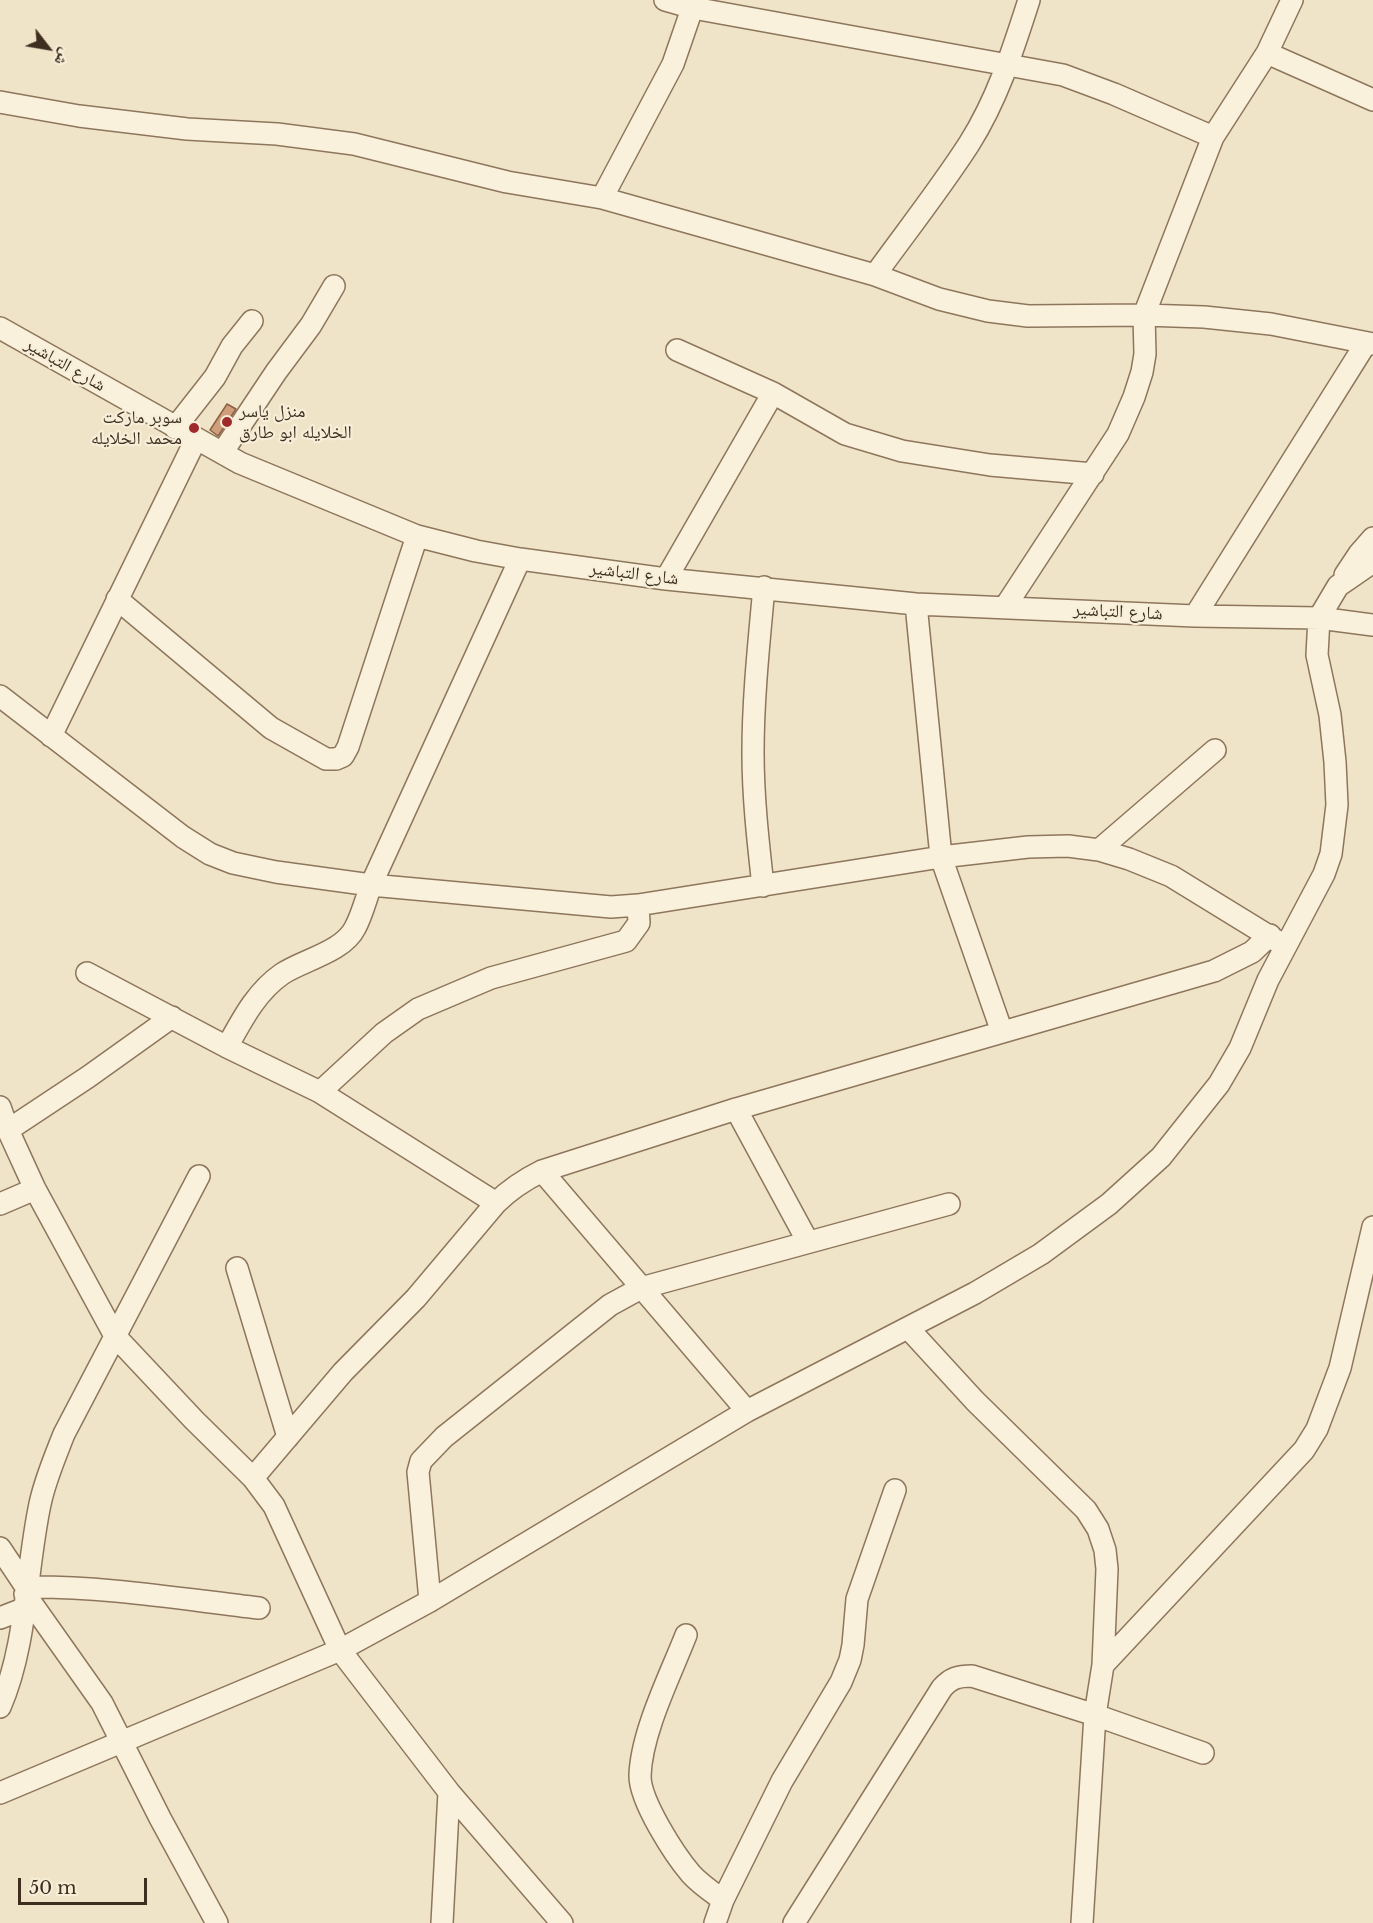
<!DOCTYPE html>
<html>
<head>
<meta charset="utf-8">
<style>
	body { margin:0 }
	#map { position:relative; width:1373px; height:1923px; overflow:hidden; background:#f0e4c8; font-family:"Libre Baskerville","Noto Naskh Arabic",serif }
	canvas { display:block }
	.north { position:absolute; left:18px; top:18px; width:60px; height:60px; -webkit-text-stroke:4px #f7eed8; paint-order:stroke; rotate:121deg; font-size:16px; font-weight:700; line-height:24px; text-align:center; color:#3d2e20 }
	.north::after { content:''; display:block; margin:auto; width:21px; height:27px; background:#3d2e20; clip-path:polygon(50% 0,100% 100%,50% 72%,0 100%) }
	.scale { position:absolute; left:18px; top:1878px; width:129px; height:27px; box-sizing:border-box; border:3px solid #3d2e20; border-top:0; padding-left:8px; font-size:18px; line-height:21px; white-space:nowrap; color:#3d2e20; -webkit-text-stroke:4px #f7eed8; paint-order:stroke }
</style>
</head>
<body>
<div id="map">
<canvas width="1373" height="1923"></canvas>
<div class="north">ش</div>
<div class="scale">50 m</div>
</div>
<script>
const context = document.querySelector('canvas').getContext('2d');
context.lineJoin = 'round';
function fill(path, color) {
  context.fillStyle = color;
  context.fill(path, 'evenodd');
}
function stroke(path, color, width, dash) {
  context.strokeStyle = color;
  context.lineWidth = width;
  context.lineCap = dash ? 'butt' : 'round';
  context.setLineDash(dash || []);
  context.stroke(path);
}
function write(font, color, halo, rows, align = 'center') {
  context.font = font + ' "Libre Baskerville","Noto Naskh Arabic",serif';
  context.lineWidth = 4.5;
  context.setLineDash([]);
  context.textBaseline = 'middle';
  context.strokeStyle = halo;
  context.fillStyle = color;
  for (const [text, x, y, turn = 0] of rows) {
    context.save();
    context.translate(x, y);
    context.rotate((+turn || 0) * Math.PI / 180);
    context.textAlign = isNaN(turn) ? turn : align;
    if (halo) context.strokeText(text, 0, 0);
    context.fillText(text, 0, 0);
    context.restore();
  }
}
const building = new Path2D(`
	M227 404 236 409 218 436 210 430Z`);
fill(building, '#cf9f7d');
stroke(building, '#8d5f41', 1.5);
const minor = new Path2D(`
	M665 0 693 8 1063 75 1114 94 1213 137
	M1267 53 1373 100
	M0 102 79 116 187 129 277 134 354 144 507 182 602 198 875 275 939 299 988 311 1028 316 1144 315 1204 317 1271 324 1373 344
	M602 198 673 64 695 0
	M875 275C906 232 940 189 969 144 997 100 1013 50 1029 0
	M0 328 240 463 417 536 476 551 520 559 666 579 916 604 1195 616 1319 618 1373 625
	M677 350 773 393
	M175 428 215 377 232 346 252 321
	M222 453 276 372 311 325 334 286
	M1345 575 1359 554 1373 538
	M666 579 773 393 845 434 902 451 990 465 1093 474
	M117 599 271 728 326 759H336L343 756 348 747 417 536
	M916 604 941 857 1002 1032
	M1005 607 1118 434 1134 397 1142 372 1145 354 1144 315 1213 137 1267 53 1292 0
	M1195 616 1366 343
	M0 696 183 837 210 854 233 863 276 872 371 885 611 907 638 905 941 857 1028 847 1068 846 1099 850 1129 859 1171 876 1285 946
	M51 736 196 439
	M1099 850 1215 750
	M763 886C758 841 753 797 753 753 753 698 759 642 764 587
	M87 973 227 1047 320 1092 496 1203
	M227 1047C242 1020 256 992 282 974 303 960 343 952 355 928 362 915 366 899 371 885L520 559
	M320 1092 384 1033 418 1009 491 978 626 941 639 923 638 905
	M0 1107 8 1130 35 1189 115 1336 194 1420 253 1478 274 1506 340 1650 449 1792 562 1923
	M736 1109 808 1242
	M8 1130 88 1077 172 1017
	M542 1171 747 1411
	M0 1204 35 1189
	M237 1268 288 1437
	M908 1328 975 1401 1086 1510 1098 1529 1105 1550 1107 1569 1103 1665 1095 1715 1082 1923
	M253 1478 343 1372 416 1298 496 1203C510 1189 524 1180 542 1171L736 1109 1214 971 1252 952 1270 935
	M0 1548 26 1587C104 1586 181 1599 259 1608
	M25 1594 102 1703 160 1818 217 1923
	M430 1601 418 1472 421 1461 444 1437 610 1305 641 1288 949 1204
	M0 1618 23 1609
	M686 1635C670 1676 641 1733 640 1776 640 1801 674 1854 691 1874 700 1884 712 1892 723 1900
	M1103 1665 1304 1450 1317 1429 1340 1368 1373 1227
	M0 1707C27 1645 26 1570 40 1504 45 1480 55 1457 64 1434L199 1176
	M0 1793 340 1650 430 1601 747 1411 975 1293 1041 1254 1109 1204 1161 1157 1219 1084 1240 1048 1268 980 1324 874 1331 854 1337 805 1335 762 1330 715 1317 655 1319 618 1338 586 1373 562
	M442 1923 449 1792
	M715 1923 723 1900 782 1781 841 1682 850 1660 853 1645 857 1599 895 1490
	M794 1923 942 1688C951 1678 958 1676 972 1676L1095 1715 1203 1753`);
stroke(minor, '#8d765c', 24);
stroke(minor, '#faf1dc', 21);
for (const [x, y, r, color] of [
	[227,422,6,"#9e2a2b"],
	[194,428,6,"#9e2a2b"]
]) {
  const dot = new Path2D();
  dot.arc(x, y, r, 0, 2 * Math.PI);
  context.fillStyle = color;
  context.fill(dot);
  stroke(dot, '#f7eed8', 2);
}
write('18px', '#3d2e20', '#f7eed8', [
	["شارع التباشير",65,365,30],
	["شارع التباشير",634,574,7],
	["شارع التباشير",1118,612,3]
]);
write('18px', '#3d2e20', '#f7eed8', [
	["منزل ياسر",239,412],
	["الخلايله ابو طارق",239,433],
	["سوبر ماركت",182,418,"right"],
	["محمد الخلايله",182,439,"right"]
], 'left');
</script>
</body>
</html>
